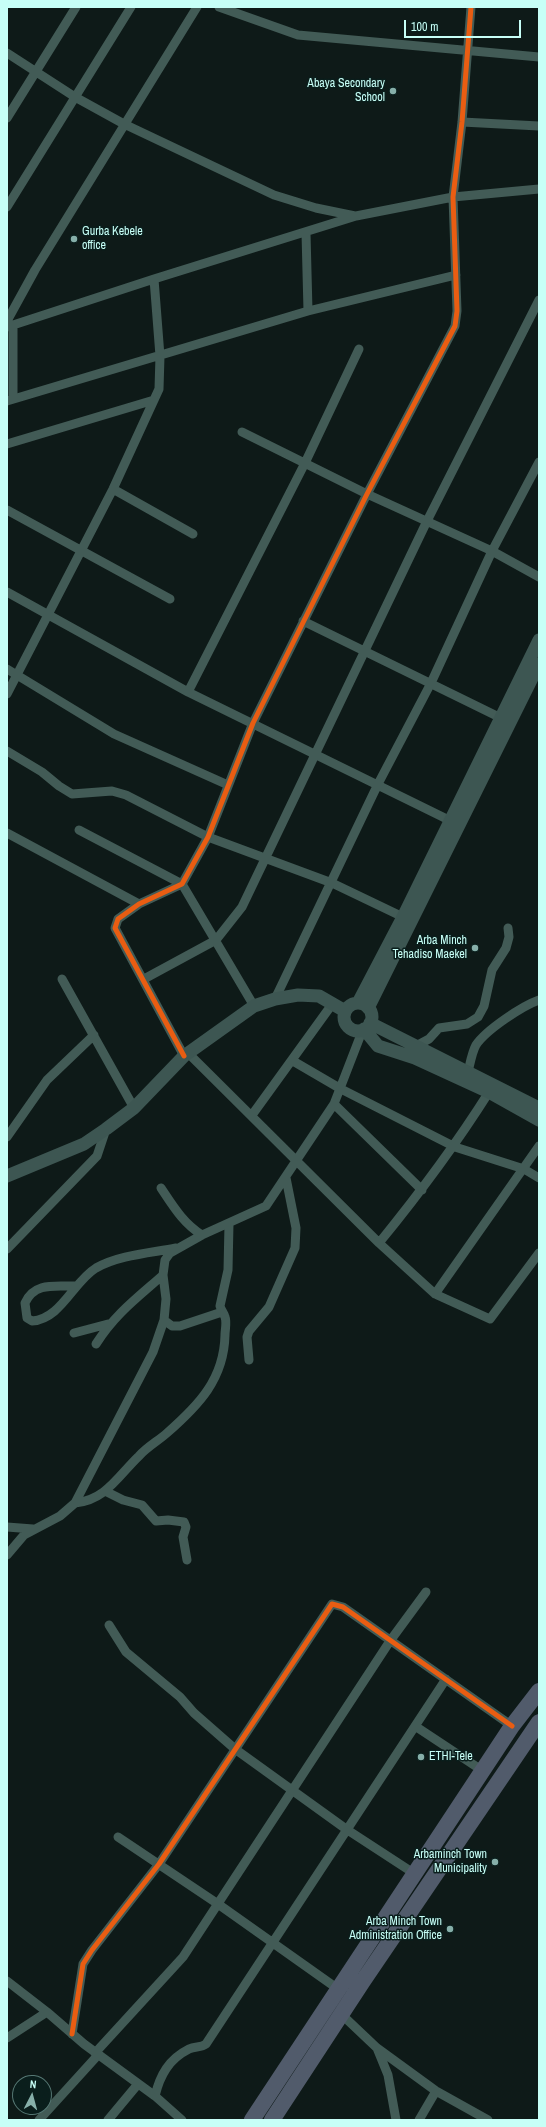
<!DOCTYPE html>
<html>
<head>
<meta charset="utf-8">
<style>
	body { margin:0 }
	#map { position:relative; width:546px; height:2127px; overflow:hidden; background:#0e1a18; font-family:"Archivo Narrow",sans-serif }
	canvas { display:block }
	.frame { position:absolute; inset:0; border:8px solid #c7fff7; pointer-events:none }
	.north { position:absolute; left:12px; top:2075px; width:40px; height:40px; box-sizing:border-box; background:#0a1e1c; border:1px solid #567874; border-radius:50%; rotate:6deg; font-size:11px; font-weight:700; line-height:16px; text-align:center; color:#c7fff7 }
	.north::after { content:''; display:block; margin:auto; width:14px; height:18px; background:#86afa9; clip-path:polygon(50% 0,100% 100%,50% 72%,0 100%) }
	.scale { position:absolute; left:404px; top:20px; width:117px; height:18px; box-sizing:border-box; border:2px solid #c7fff7; border-top:0; padding-left:5px; font-size:12px; line-height:14px; white-space:nowrap; color:#c7fff7; -webkit-text-stroke:3px #0a1e1c; paint-order:stroke }
</style>
</head>
<body>
<div id="map">
<canvas width="546" height="2127"></canvas>
<div class="frame"></div>
<div class="north">N</div>
<div class="scale">100 m</div>
</div>
<script>
const context = document.querySelector('canvas').getContext('2d');
context.lineJoin = 'round';
function stroke(path, color, width, dash) {
  context.strokeStyle = color;
  context.lineWidth = width;
  context.lineCap = dash ? 'butt' : 'round';
  context.setLineDash(dash || []);
  context.stroke(path);
}
function write(font, color, halo, rows, align = 'center') {
  context.font = font + ' "Archivo Narrow",sans-serif';
  context.lineWidth = 3;
  context.setLineDash([]);
  context.textBaseline = 'middle';
  context.strokeStyle = halo;
  context.fillStyle = color;
  for (const [text, x, y, turn = 0] of rows) {
    context.save();
    context.translate(x, y);
    context.rotate((+turn || 0) * Math.PI / 180);
    context.textAlign = isNaN(turn) ? turn : align;
    if (halo) context.strokeText(text, 0, 0);
    context.fillText(text, 0, 0);
    context.restore();
  }
}
stroke(new Path2D(`
	M219 7 298 35 539 57
	M7 53 75 97 124 124 274 195 316 208 355 216
	M7 118 76 7
	M462 122 539 126
	M7 207 131 7
	M306 233 308 311
	M7 321 35 270 197 7
	M7 327 154 279 356 216 453 197 539 189
	M13 399V325
	M7 401 308 311 456 275
	M242 432 367 494 492 551 539 577
	M7 444 154 400
	M113 489 193 534
	M7 510 170 599
	M7 592 188 692 455 823
	M303 621 501 718
	M7 669 114 734 228 785
	M188 692 305 463 359 349
	M7 694 113 489 159 389 160 356 154 279
	M7 751 42 772 59 786 72 794 112 791 126 795 208 837 332 883 403 917
	M79 830 182 884 254 1006
	M7 833 139 904
	M62 979 134 1108
	M144 979 216 940 242 907 427 521 539 300
	M275 999 378 784 431 683 492 551 539 462
	M416 1046 429 1039 439 1028 467 1024 478 1017 484 1006 492 970 506 948 509 937 508 928
	M188 1053 379 1243 435 1294 490 1319 539 1253
	M184 1056 115 928 118 919 139 904 182 884 208 837 253 723 367 494 455 326 457 311 453 197 462 122 471 7
	M293 1061 341 1089 455 1147 524 1169 539 1178
	M468 1072C470 1064 472 1052 476 1045 486 1030 522 1006 539 1000
	M334 1104 422 1190
	M252 1115 333 1003
	M7 1137 47 1080 94 1035
	M161 1188C173 1206 183 1223 202 1235
	M379 1243C419 1194 455 1146 489 1092
	M7 1249 97 1156 106 1129
	M77 1286C57 1287 35 1281 25 1303L27 1318 32 1321C61 1319 73 1282 96 1268 119 1255 150 1253 176 1248
	M435 1294 539 1146
	M164 1320 172 1326H180L222 1312
	M74 1333 108 1324
	M96 1344C115 1314 137 1298 163 1275
	M249 1360 247 1337 249 1331 269 1307 295 1248 296 1228 286 1178
	M105 1491 123 1500 142 1505 156 1521 168 1520 184 1522 186 1527 183 1537 187 1560
	M75 1503C106 1500 118 1476 139 1456 147 1447 158 1441 167 1433 199 1405 224 1379 225 1335 225 1330 227 1322 225 1317 224 1313 221 1310 220 1306L228 1270 229 1224
	M7 1527 33 1529
	M7 1555 24 1535 60 1516 75 1503 153 1352 164 1320 166 1299 163 1275 165 1260 170 1253 202 1235 266 1206 334 1104 363 1029
	M109 1625 126 1652 180 1697 194 1713 235 1749 346 1829 415 1874
	M415 1726 483 1771
	M118 1837 218 1904 338 1989
	M7 1981 47 2012 84 2044 155 2096 182 2120
	M339 2012 377 2048 436 2091 488 2120
	M72 2034 83 1964 92 1950 159 1864 332 1604 343 1607 512 1726
	M7 2038 47 2012
	M377 2048 388 2075 396 2120
	M95 2053 183 1957 390 1641 426 1592
	M155 2096C160 2075 169 2059 189 2049 195 2046 201 2048 206 2044L446 1679
	M39 2120 98 2055
	M108 2120 138 2084
	M419 2120 436 2091`), '#425b56', 9);
stroke(new Path2D(`
	M358 1003 403 917 539 640
	M344 1017a14 14 0 1 1 28 0a14 14 0 1 1-28 0Z
	M368 1008 539 664
	M370 1023 539 1108
	M364 1029 378 1046 415 1058 489 1092 539 1120
	M7 1176 84 1144 106 1129 134 1108 184 1056 254 1006 275 999 298 995 319 996 345 1011`), '#3d5652', 13);
stroke(new Path2D(`
	M252 2120 512 1726 539 1691
	M272 2120 363 1981 539 1722`), '#515b6b', 16);
stroke(new Path2D(`
	M184 1056 115 928 118 919 139 904 182 884 208 837 253 723 367 494 455 326 457 311 453 197 462 122 471 7
	M72 2034 83 1964 92 1950 159 1864 332 1604 343 1607 512 1726`), '#e95d12', 5);
for (const [x, y, r, color] of [
	[393,91,4,"#86afa9"],
	[74,239,4,"#86afa9"],
	[475,948,4,"#86afa9"],
	[421,1757,4,"#86afa9"],
	[495,1862,4,"#86afa9"],
	[450,1929,4,"#86afa9"]
]) {
  const dot = new Path2D();
  dot.arc(x, y, r, 0, 2 * Math.PI);
  context.fillStyle = color;
  context.fill(dot);
  stroke(dot, '#0a1e1c', 1.5);
}
write('12px', '#c7fff7', '#0a1e1c', [
	["Abaya Secondary",385,84],
	["School",385,98],
	["Gurba Kebele",82,232,"left"],
	["office",82,246,"left"],
	["Arba Minch",467,941],
	["Tehadiso Maekel",467,955],
	["ETHI-Tele",429,1757,"left"],
	["Arbaminch Town",487,1855],
	["Municipality",487,1869],
	["Arba Minch Town",442,1922],
	["Administration Office",442,1936]
], 'right');
</script>
</body>
</html>
